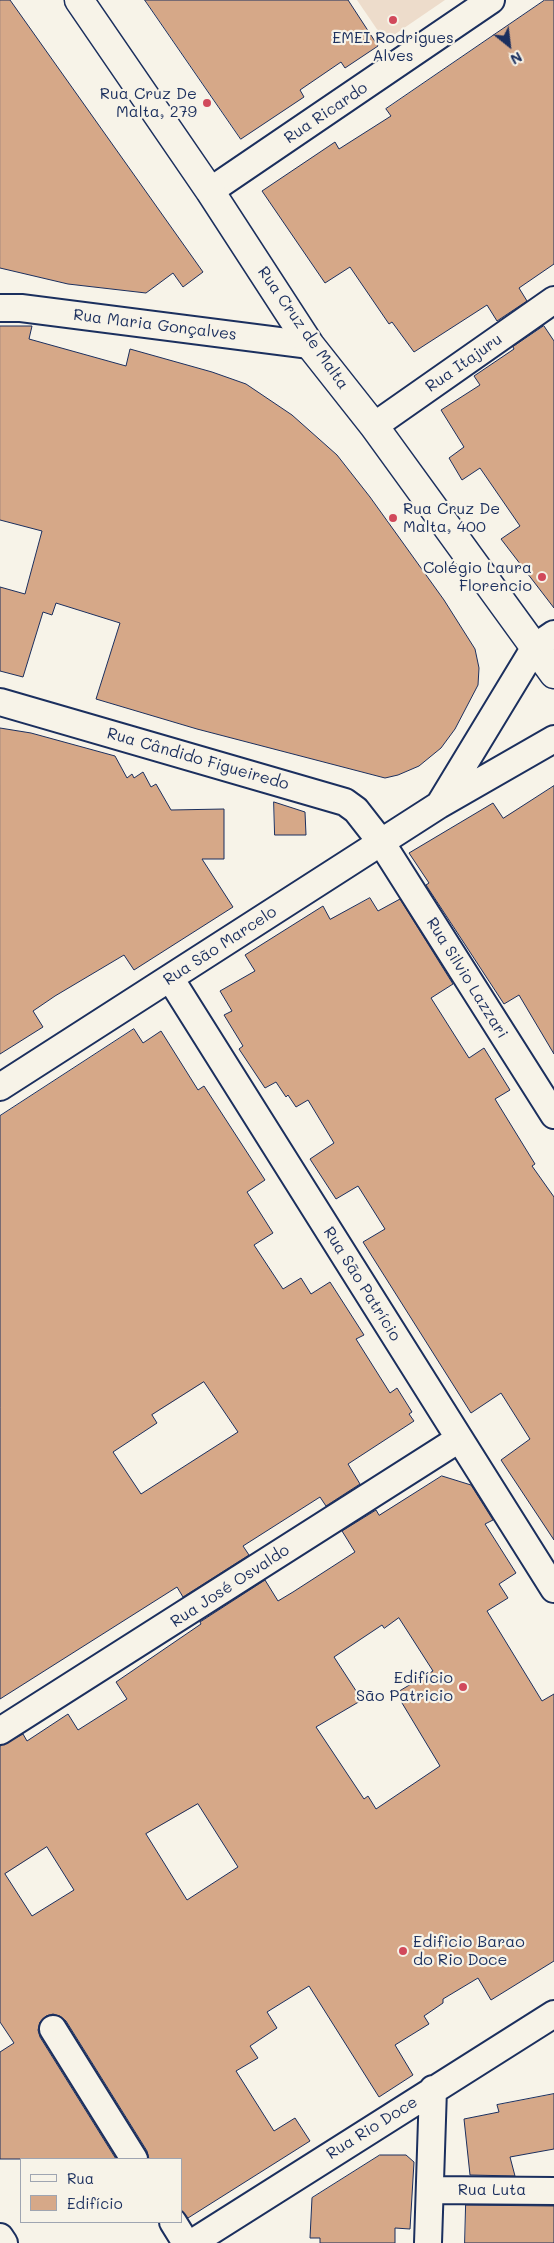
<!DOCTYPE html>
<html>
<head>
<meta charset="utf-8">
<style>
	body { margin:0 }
	#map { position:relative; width:554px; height:2243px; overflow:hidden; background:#f7f3e8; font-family:Mali,sans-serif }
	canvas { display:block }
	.legend { position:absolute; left:20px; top:2158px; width:162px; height:65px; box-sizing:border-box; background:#f7f3e8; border:1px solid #9fa5b1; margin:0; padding:6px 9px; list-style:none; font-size:15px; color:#1b2f5e }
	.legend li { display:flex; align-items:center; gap:10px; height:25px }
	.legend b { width:25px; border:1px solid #9fa5b1 }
	.north { position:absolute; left:484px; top:20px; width:50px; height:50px; -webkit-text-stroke:4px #f7f3e8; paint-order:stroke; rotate:151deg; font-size:14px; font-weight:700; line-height:20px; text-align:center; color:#1b2f5e }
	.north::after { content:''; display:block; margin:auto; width:18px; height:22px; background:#1b2f5e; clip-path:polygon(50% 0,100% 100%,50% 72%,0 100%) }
</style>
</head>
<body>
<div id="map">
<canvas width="554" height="2243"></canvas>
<ul class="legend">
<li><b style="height:6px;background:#f7f3e8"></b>Rua</li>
<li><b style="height:14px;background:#d6a888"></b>Edifício</li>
</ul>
<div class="north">N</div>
</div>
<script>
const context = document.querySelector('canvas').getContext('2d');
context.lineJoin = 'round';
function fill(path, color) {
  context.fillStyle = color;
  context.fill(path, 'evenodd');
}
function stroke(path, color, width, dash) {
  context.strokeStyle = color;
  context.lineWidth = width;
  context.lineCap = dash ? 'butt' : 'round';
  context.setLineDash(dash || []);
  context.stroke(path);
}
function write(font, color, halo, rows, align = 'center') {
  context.font = font + ' Mali,sans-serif';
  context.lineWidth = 4.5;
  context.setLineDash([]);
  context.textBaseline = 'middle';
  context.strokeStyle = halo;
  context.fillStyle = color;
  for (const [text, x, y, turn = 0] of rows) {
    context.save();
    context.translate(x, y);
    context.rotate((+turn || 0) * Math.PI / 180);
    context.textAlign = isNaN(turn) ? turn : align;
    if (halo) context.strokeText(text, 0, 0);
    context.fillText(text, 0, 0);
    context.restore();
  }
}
fill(new Path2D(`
	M357 0H445L385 41Z`), '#eddccb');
const building = new Path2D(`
	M0 0H10L203 272 183 287 173 273 146 293 68 284 0 268Z
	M145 0H348L378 46 345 68 341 62 300 90 304 97 241 139Z
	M545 0H554V264L519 288 527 301 497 321 487 305 414 352 392 322 389 324 350 267 325 283 262 191 335 142 339 149 391 116 386 109Z
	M0 326H32L29 339 126 366 130 349 212 372 246 384 292 415 337 455 370 497 444 600 475 649 479 668 478 685 455 729 441 748 419 766 398 775 385 778 197 729 96 699 120 623 56 603 52 615 43 612 23 677 0 671V587L25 594 42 531 0 520Z
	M544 326 554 341V608L501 539 520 526 480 468 462 480 449 458 464 447 441 410 480 385 474 376 514 349 513 347Z
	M0 728 31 733 115 756 127 778 132 774 134 778 143 772 151 787 156 784 171 810 224 809V859H202L233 907 134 970 124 955 55 996 33 1011 43 1027 0 1054Z
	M554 786V1054L519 995 504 1004 426 885 429 883 409 853 493 803 503 818Z
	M274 802 305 812 306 835H275Z
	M370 898 378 911 400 899 453 984 431 998 469 1058 484 1048 510 1090 495 1099 535 1164 532 1166 554 1197V1540L501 1460 530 1439 501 1393 471 1413 363 1242 385 1229 358 1186 336 1199 310 1159 334 1143 308 1100 296 1107 288 1095 286 1097 276 1082 265 1088 239 1049 243 1046 224 1015 232 1011 220 991 255 971 245 955 323 906 330 919Z
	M134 1029 143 1043 161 1031 198 1090 204 1086 265 1180 247 1192 273 1233 254 1245 283 1289 301 1278 311 1294 330 1282 364 1335 356 1339 390 1393 397 1388 412 1412 409 1414 414 1421 348 1464 360 1484 326 1506 320 1497 243 1546 249 1555 183 1597 177 1587 0 1699V1116ZM204 1382 238 1432 141 1494 113 1452 157 1423 152 1415Z
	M442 1476 471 1485 493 1520 485 1524 516 1573 499 1584 508 1598 487 1611 542 1701 554 1694V1961L491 2000 478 1978 443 1999V2003L424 2016 429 2024 395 2045 413 2075 379 2097 309 1986 267 2012 277 2028 250 2046 258 2058 236 2071 274 2131 295 2118 310 2141 188 2218 181 2210V2159H149L147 2151 66 2021 60 2016 53 2014 46 2016 40 2022 38 2030 40 2037 116 2159H0V2052L14 2043 0 2022V1746L23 1734 27 1741 68 1714 78 1730 127 1699 116 1682 201 1624 200 1622 265 1580 278 1601 293 1592 355 1552 342 1531 376 1510 379 1515ZM399 1618 433 1671 396 1693 440 1766 376 1809 368 1796 364 1799 316 1727 362 1700 334 1657 382 1625 384 1628ZM198 1804 238 1867 187 1900 146 1834ZM47 1847 74 1890 32 1916 5 1874Z
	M554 2094V2149L510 2157 515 2176 470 2175 464 2119 499 2112 497 2105Z
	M380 2155H406L414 2162 410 2229 395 2228V2243H320V2238H310L312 2198Z
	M466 2205 554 2206V2243H465Z`);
fill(building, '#d6a888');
stroke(building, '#1b2f5e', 1);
const street = new Path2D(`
	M210 191 491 0
	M0 308H21L310 345
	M374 426 554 300
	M0 702 345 802 356 810 381 842 554 1115
	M441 802 535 647 554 634
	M170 978 554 1589
	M0 1087 439 805 554 739
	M0 1731 459 1439
	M53 2029 134 2159
	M430 2190 554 2191
	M173 2222 186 2243
	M0 2237 4 2243
	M192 2243 554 2014
	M428 2243 433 2089`);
const secondary = new Path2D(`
	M79 0 210 191 310 345 374 426 554 674`);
stroke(street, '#1b2f5e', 30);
stroke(secondary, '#1b2f5e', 31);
stroke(street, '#f7f3e8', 26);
stroke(secondary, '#f7f3e8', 28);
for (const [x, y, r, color] of [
	[393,20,5,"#d1495b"],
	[207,103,5,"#d1495b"],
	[393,518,5,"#d1495b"],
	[542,577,5,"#d1495b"],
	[463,1687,5,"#d1495b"],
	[403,1951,5,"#d1495b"]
]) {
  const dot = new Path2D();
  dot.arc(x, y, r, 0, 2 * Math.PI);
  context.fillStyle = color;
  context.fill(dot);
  stroke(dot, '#f7f3e8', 2);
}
write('16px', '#1b2f5e', '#f7f3e8', [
	["EMEI Rodrigues",393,38,"center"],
	["Alves",393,56,"center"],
	["Rua Cruz De",197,94],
	["Malta, 279",197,112],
	["Rua Cruz De",403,509,"left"],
	["Malta, 400",403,527,"left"],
	["Colégio Laura",532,568],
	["Florencio",532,586],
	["Edifício",453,1678],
	["São Patricio",453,1696],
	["Edificio Barao",413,1942,"left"],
	["do Rio Doce",413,1960,"left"]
], 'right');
write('16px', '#1b2f5e', '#f7f3e8', [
	["Rua Ricardo",326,113,-34],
	["Rua Maria Gonçalves",155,325,7],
	["Rua Cruz de Malta",303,328,55],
	["Rua Itajuru",464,363,-35],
	["Rua Cândido Figueiredo",198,759,16],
	["Rua São Marcelo",220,946,-33],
	["Rua Silvio Lazzari",467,978,58],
	["Rua São Patrício",362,1284,58],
	["Rua José Osvaldo",230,1586,-33],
	["Rua Rio Doce",372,2128,-32],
	["Rua Luta",492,2190]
]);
</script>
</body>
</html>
